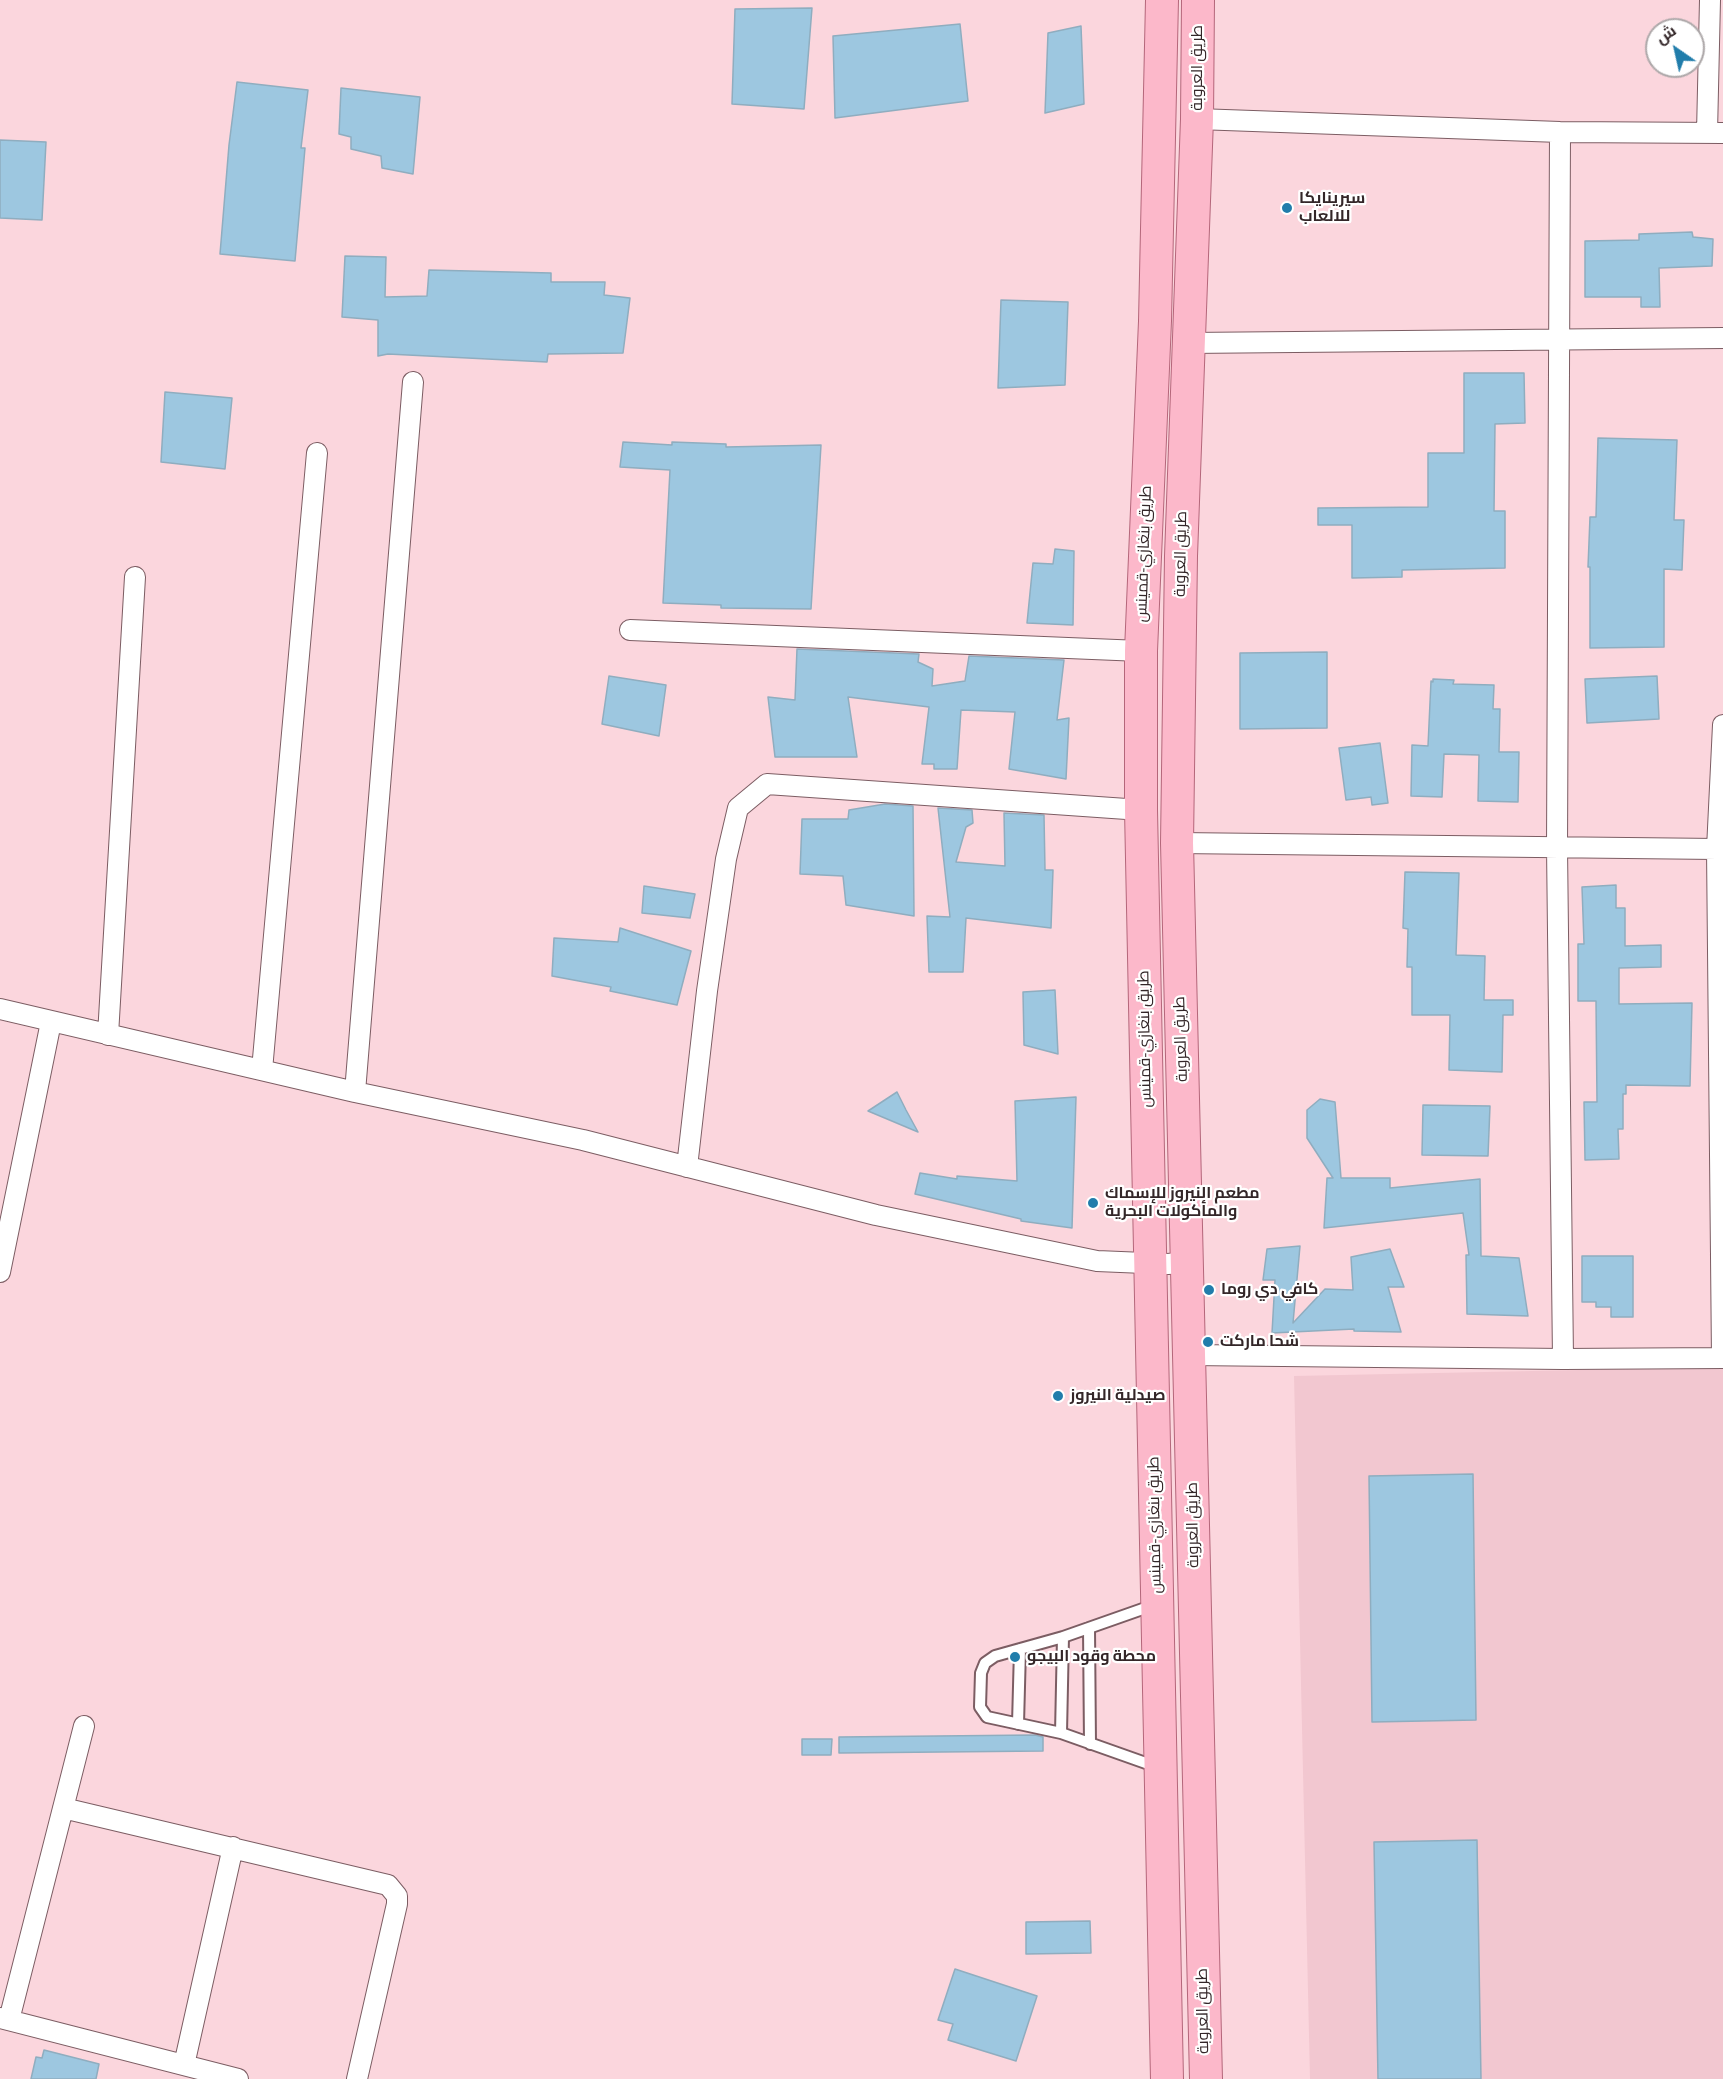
<!DOCTYPE html>
<html>
<head>
<meta charset="utf-8">
<style>
	body { margin:0 }
	#map { position:relative; width:1723px; height:2079px; overflow:hidden; background:#fbd6dd; font-family:"Source Sans 3",Cairo,sans-serif }
	canvas { display:block }
	.north { position:absolute; left:1645px; top:18px; width:60px; height:60px; box-sizing:border-box; background:#fff; border:2px solid #ada8a9; border-radius:50%; rotate:326deg; font-size:16px; font-weight:700; line-height:24px; text-align:center; color:#332628 }
	.north::after { content:''; display:block; margin:auto; width:21px; height:27px; background:#217dab; clip-path:polygon(50% 0,100% 100%,50% 72%,0 100%) }
</style>
</head>
<body>
<div id="map">
<canvas width="1723" height="2079"></canvas>
<div class="north">ش</div>
</div>
<script>
const context = document.querySelector('canvas').getContext('2d');
context.lineJoin = 'round';
function fill(path, color) {
  context.fillStyle = color;
  context.fill(path, 'evenodd');
}
function stroke(path, color, width, dash) {
  context.strokeStyle = color;
  context.lineWidth = width;
  context.lineCap = dash ? 'butt' : 'round';
  context.setLineDash(dash || []);
  context.stroke(path);
}
function write(font, color, halo, rows, align = 'center') {
  context.font = font + ' "Source Sans 3",Cairo,sans-serif';
  context.lineWidth = 4.5;
  context.setLineDash([]);
  context.textBaseline = 'middle';
  context.strokeStyle = halo;
  context.fillStyle = color;
  for (const [text, x, y, turn = 0] of rows) {
    context.save();
    context.translate(x, y);
    context.rotate((+turn || 0) * Math.PI / 180);
    context.textAlign = isNaN(turn) ? turn : align;
    if (halo) context.strokeText(text, 0, 0);
    context.fillText(text, 0, 0);
    context.restore();
  }
}
fill(new Path2D(`
	M1723 1367V2079H1310L1294 1376Z`), '#f2c7d0');
const building = new Path2D(`
	M812 8 804 109 732 104 735 9Z
	M960 24 968 101 835 118 833 36Z
	M1081 26 1084 104 1045 113 1048 33Z
	M237 82 308 90 301 148H305L295 261 220 254 229 145Z
	M341 88 420 97 413 174 382 168 381 156 351 149V137L339 134Z
	M0 140 46 142 42 220 0 218Z
	M1692 232 1693 237 1713 239 1712 266 1659 268 1660 307H1641V297H1585V241L1639 240V234Z
	M345 256 386 257 385 297 427 296 429 270 551 273V282H605L604 295 630 298 623 353 548 354 547 362 388 354 378 356V320L342 317Z
	M1001 300 1068 302 1065 385 998 388Z
	M1464 373H1524L1525 423 1495 424 1494 511H1505V568L1402 570V577L1352 578V525H1318V508L1428 507V453H1464Z
	M165 392 232 398 225 469 161 462Z
	M1598 438 1677 440 1674 520H1684L1682 570 1664 569V647L1590 648V567H1588L1590 517H1596Z
	M623 442 672 445V442L726 444V447L821 445 811 609 721 608V605L663 603 670 470 620 467Z
	M1055 549 1074 551 1073 625 1027 623 1033 563 1053 564Z
	M797 649 919 654 918 662 933 669 932 686 965 681 969 656 1064 660 1057 720 1069 718 1066 779 1009 769 1015 712 961 710 957 769H934V764H922L929 707 848 697 857 757H775L768 697 795 700Z
	M1327 652V728L1240 729V653Z
	M609 676 666 685 659 736 602 724Z
	M1657 676 1659 719 1587 723 1585 679Z
	M1433 679 1454 680 1453 684 1494 685 1493 709H1500L1499 752H1519L1518 802 1478 801 1479 755 1444 754 1442 797 1411 796 1412 745 1428 746 1431 681 1433 682Z
	M1380 743 1388 803 1372 805 1371 797 1346 800 1339 748Z
	M885 804 913 806 914 916 846 905 843 876 800 874 802 819H848L849 810Z
	M938 808 972 810 973 823 966 827 956 862 1005 866 1004 813 1044 815 1045 870H1053L1051 928 966 918 963 972H929L927 916 950 917Z
	M1405 872 1459 873 1456 955 1485 956 1484 1000H1513V1015H1503L1502 1072 1449 1070 1450 1015H1412V967H1407L1408 929 1403 928Z
	M1616 885V908H1625V946L1661 945V967L1619 968V1004L1692 1003 1690 1086 1626 1085V1094H1623V1129H1618L1619 1159 1585 1160 1584 1102H1597L1596 1001H1578V944H1584L1582 887Z
	M644 886 695 894 690 918 642 913Z
	M620 928 691 951 677 1005 610 991 611 987 552 976 554 938 618 942Z
	M1055 990 1058 1054 1024 1045 1023 992Z
	M897 1092 906 1110 918 1132 868 1111Z
	M1076 1097 1072 1228 1021 1221V1219L915 1194 920 1173 957 1179V1176L1017 1181 1015 1101Z
	M1320 1099 1335 1102 1341 1178H1390V1188L1480 1179 1481 1256 1519 1258 1528 1316 1467 1314 1466 1255H1469L1463 1213 1324 1228 1327 1178H1333L1307 1138V1110Z
	M1423 1105 1490 1106 1488 1156 1422 1155Z
	M1300 1246 1293 1323 1325 1289 1353 1290 1351 1257 1390 1249 1404 1287H1388L1401 1332 1354 1331V1329L1272 1333 1275 1280H1263L1267 1249Z
	M1582 1256H1633V1317H1611V1307H1596V1302H1582Z
	M1473 1474 1476 1720 1372 1722 1369 1476Z
	M1035 1735 1043 1737V1751L839 1753V1737Z
	M802 1739H832L831 1755H802Z
	M1477 1840 1481 2079H1378L1374 1842Z
	M1090 1921 1091 1953 1026 1954V1922Z
	M955 1969 1037 1996 1016 2061 948 2040 953 2024 938 2020Z
	M44 2050 99 2064 96 2079H31L36 2057 42 2058Z`);
fill(building, '#9dc7e0');
stroke(building, '#8fadbf', 1.5);
const lane = new Path2D(`
	M1154 1605 1063 1637 995 1656 985 1663 981 1673 980 1707 987 1717 1061 1733 1157 1767
	M1089 1628 1090 1744
	M1018 1724 1020 1649
	M1061 1733 1063 1637`);
const street = new Path2D(`
	M1197 119 1560 132 1723 133
	M1560 132 1557 847 1563 1359
	M1707 133 1710 0
	M1188 343 1723 338
	M630 630 1141 651
	M1177 843 1717 849 1722 1358
	M1717 849 1723 725
	M0 1009 355 1092 583 1140 876 1215 1097 1261 1168 1264 1188 1262
	M108 1035 135 577
	M262 1070 317 453
	M355 1092 413 382
	M687 1167 707 991 726 859 738 808 767 784 1141 810
	M0 1272 51 1022
	M1190 1355 1563 1359 1723 1358
	M63 1808 388 1885 397 1896V1904L357 2079
	M0 2018 238 2079
	M9 2020 84 1726
	M184 2065 233 1847`);
const primary = new Path2D(`
	M1162 0 1155 321 1141 651V810L1167 2079
	M1198 0 1197 119 1181 556 1177 843 1206 2079`);
stroke(lane, '#7c5d63', 14);
stroke(street, '#7c5d63', 22);
stroke(primary, '#b4667a', 34);
stroke(lane, '#fff', 10);
stroke(street, '#fff', 20);
stroke(primary, '#fcb8ca', 32);
for (const [x, y, r, color] of [
	[1287,208,6,"#217dab"],
	[1093,1203,6,"#217dab"],
	[1209,1290,6,"#217dab"],
	[1208,1342,6,"#217dab"],
	[1058,1396,6,"#217dab"],
	[1015,1657,6,"#217dab"]
]) {
  const dot = new Path2D();
  dot.arc(x, y, r, 0, 2 * Math.PI);
  context.fillStyle = color;
  context.fill(dot);
  stroke(dot, '#fff', 2);
}
write('16px', '#332628', '#fff', [
	["طريق العروبة",1198,68,-90],
	["طريق بنغازي-قمينس",1145,554,-88],
	["طريق العروبة",1182,554,-89],
	["طريق بنغازي-قمينس",1146,1039,-91],
	["طريق العروبة",1182,1039,-92],
	["طريق بنغازي-قمينس",1156,1525,-91],
	["طريق العروبة",1194,1525,-91],
	["طريق العروبة",1204,2011,-91]
]);
write('bold 16px', '#332628', '#fff', [
	["سيرينايكا",1299,199],
	["للالعاب",1299,217],
	["مطعم النيروز للإسماك",1105,1194],
	["والمأكولات البحرية",1105,1212],
	["كافي دي روما",1221,1290],
	["شحا ماركت",1220,1342],
	["صيدلية النيروز",1070,1396],
	["محطة وقود البيجو",1027,1657]
], 'left');
</script>
</body>
</html>
